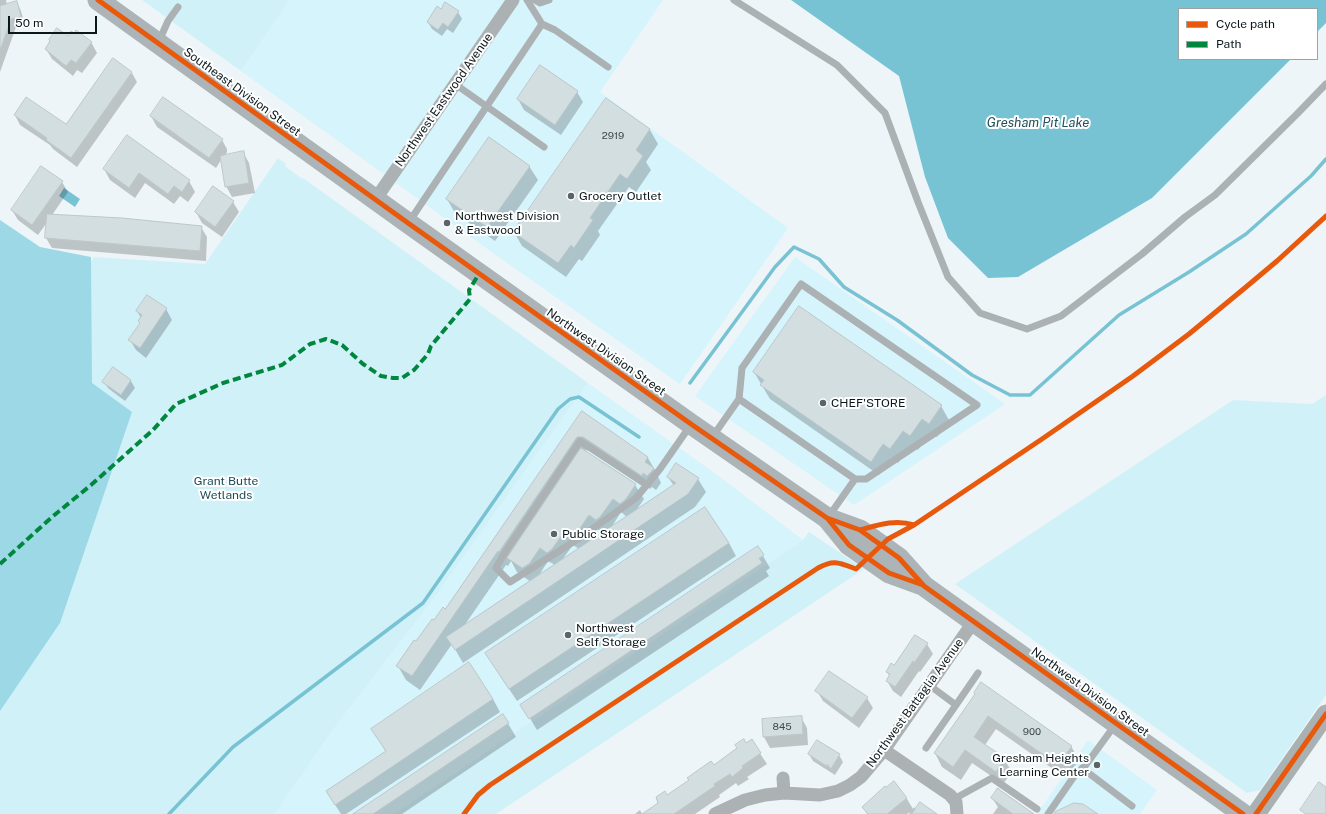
<!DOCTYPE html>
<html>
<head>
<meta charset="utf-8">
<style>
	body { margin:0 }
	#map { position:relative; width:1326px; height:814px; overflow:hidden; background:#edf5f8; font-family:"Public Sans",sans-serif }
	canvas { display:block }
	.legend { position:absolute; left:1178px; top:8px; width:140px; height:52px; box-sizing:border-box; background:#fff; border:1px solid #9da3a4; margin:0; padding:5px 7px; list-style:none; font-size:12px; color:#0a181c }
	.legend li { display:flex; align-items:center; gap:8px; height:20px }
	.legend b { width:20px; border:1px solid #9da3a4 }
	.scale { position:absolute; left:8px; top:16px; width:89px; height:18px; box-sizing:border-box; border:2px solid #0a181c; border-top:0; padding-left:5px; font-size:12px; line-height:14px; white-space:nowrap; color:#0a181c; -webkit-text-stroke:3px #fff; paint-order:stroke }
</style>
</head>
<body>
<div id="map">
<canvas width="1326" height="814"></canvas>
<ul class="legend">
<li><b style="height:5px;background:#e8590c"></b>Cycle path</li>
<li><b style="height:5px;background:#00873e"></b>Path</li>
</ul>
<div class="scale">50 m</div>
</div>
<script>
const context = document.querySelector('canvas').getContext('2d');
context.lineJoin = 'round';
function fill(path, color) {
  context.fillStyle = color;
  context.fill(path, 'evenodd');
}
function stroke(path, color, width, dash) {
  context.strokeStyle = color;
  context.lineWidth = width;
  context.lineCap = dash ? 'butt' : 'round';
  context.setLineDash(dash || []);
  context.stroke(path);
}
function write(font, color, halo, rows, align = 'center') {
  context.font = font + ' "Public Sans",sans-serif';
  context.lineWidth = 4;
  context.setLineDash([]);
  context.textBaseline = 'middle';
  context.strokeStyle = halo;
  context.fillStyle = color;
  for (const [text, x, y, turn = 0] of rows) {
    context.save();
    context.translate(x, y);
    context.rotate((+turn || 0) * Math.PI / 180);
    context.textAlign = isNaN(turn) ? turn : align;
    if (halo) context.strokeText(text, 0, 0);
    context.fillText(text, 0, 0);
    context.restore();
  }
}
fill(new Path2D(`
	M290 0H663L600 92 788 228 680 384 490 251 241 71Z
	M795 257 1005 404 854 505 695 396Z
	M588 383 716 474 803 540 393 814H275L332 731 438 593Z
	M1088 740 1157 790 1140 814H1037Z`), '#d6f4fc');
fill(new Path2D(`
	M142 0H290L241 71Z
	M278 158 286 164 285 166 302 179 303 178 588 383 438 593 332 731 275 814H0V321L34 345 94 257 205 264Z
	M1326 395V695L1260 790 1247 793 955 584 1233 400 1312 404Z
	M809 532 864 569 496 814H393L803 540Z`), '#d1f1f9');
fill(new Path2D(`
	M0 220 40 247 91 257 92 383 132 412 60 623 0 711Z`), '#9dd8e6');
fill(new Path2D(`
	M791 0H1326V23L1317 32V9H1179V59H1291L1152 198 1018 277 988 278 948 238 925 177 899 76Z
	M64 188 80 199 75 207 59 196Z`), '#78c3d3');
fill(new Path2D(`
	M0 0H6L7 5 17 2 21 11 25 25 16 27 0 72Z
	M441 10 458 12 462 19 453 33 447 29 442 36 432 29 428 22Z
	M68 37 91 42 97 53 82 73 77 70 73 76 52 59 46 49Z
	M132 73 137 82 77 167 53 149 50 145 20 125 15 115 66 126Z
	M577 92 583 102 561 135 524 110 518 99Z
	M606 100 650 130 658 144 646 162 651 170 636 192 629 187 598 231 600 235 582 261 579 259 566 277 522 246 514 232Z
	M151 116 221 138 227 149V152L225 156 243 152 249 163 255 193 232 197 226 186 221 160 216 168 157 127Z
	M127 137 189 181 195 192 188 202 180 196 174 204 145 183 135 198 110 180 104 169Z
	M529 166 538 180 495 241 455 213 447 199Z
	M62 182 68 192 52 215 201 227 207 237 206 261 52 248 46 238 48 221 38 235 18 220 12 210Z
	M233 202 239 212 222 237 202 223 196 212Z
	M166 309 172 320 146 358 136 350 130 340 141 324V318L137 311Z
	M113 368 131 381 135 388 125 401 108 388 104 382Z
	M754 372 941 406 949 420 937 437 930 432 918 450 911 445 898 463 891 458 879 475 770 399Z
	M582 413 648 458 656 472 661 483 656 490 652 487 650 489 592 451 584 450 635 485 644 499 635 512 674 486 668 477 698 479 706 492 695 507 463 663 452 644 420 690 406 680 398 666 434 622 446 610ZM621 512 627 517 611 528ZM597 529 603 533 587 544ZM573 545 579 549 562 560ZM511 561 517 572 531 582 464 626 506 565 508 566ZM548 561 555 565 538 577Z
	M729 543 736 556 517 701 494 666Z
	M763 556 770 568 766 571 769 576 537 730 522 705Z
	M927 644 933 654 920 672 919 671 901 697 893 691 887 681 890 677 887 672Z
	M817 691 867 698 873 708 859 728 823 701Z
	M976 694 1071 746 1079 760 1066 778 996 729 985 745 1004 759 1012 772 1003 784 972 763 961 780 942 767 935 753Z
	M493 699 500 712 346 814H341L327 792 386 752 372 729Z
	M503 715 516 737 402 814H355Z
	M801 717 807 728 808 745 770 748 764 737 763 720Z
	M751 740 767 764 747 777 749 779 738 786 736 783 719 795 720 797 695 814H644L660 803 667 796Z
	M817 741 839 755 843 762 835 775 813 761 809 754Z
	M894 782 907 799 913 809 914 807 916 810 935 814H909L910 812 907 814H867L863 807Z
	M992 798 1032 814H993L998 807Z
	M640 810 642 814H635Z`), '#0003');
stroke(new Path2D(`
	M690 383 775 267 794 247 819 259 844 287 897 320 972 375 1010 395H1030L1119 315 1189 272 1246 234 1311 176 1326 159
	M169 814 233 747 423 603 558 409 570 399 579 397 639 437`), '#78c3d3', 3.5);
const building = new Path2D(`
	M17 1 21 17 11 19 1 48 0 47V6Z
	M445 2 459 11 448 27 443 23 438 30 427 22 437 6 441 9Z
	M57 28 68 36 71 31 74 33 76 30 92 42 76 63 71 60 66 66 45 49 50 41 49 40Z
	M113 58 132 72 71 158 46 140 47 138 14 115 26 97 66 124Z
	M540 65 578 91 555 125 517 99Z
	M163 97 223 139 209 158 150 116Z
	M606 98 650 129 636 150 643 156 627 179 620 174 590 218 593 220 574 248 571 245 558 263 513 232Z
	M127 135 190 180 182 192 174 186 168 194 139 173 129 188 103 169Z
	M489 137 530 166 487 227 446 199Z
	M244 151 249 183 225 187 220 156Z
	M41 166 63 181 32 225 11 210Z
	M213 186 234 201 215 227 195 212Z
	M47 214 122 218 202 226 200 251 45 238Z
	M147 295 167 308 140 348 128 340 140 323 138 321 142 315 136 311Z
	M799 306 942 405 929 424 922 419 910 436 903 431 890 449 883 444 871 462 760 385 764 380 753 372Z
	M113 367 131 380 121 395 102 382Z
	M582 411 648 457 645 462 654 468 651 472 647 476 643 473 642 476 583 437H577L499 552 498 551 412 676 396 666 414 640 416 641 432 619 434 620 443 607 445 609Z
	M581 448 636 484 626 499 620 504 613 499 600 517 596 520 589 515 576 534 572 537 565 531 552 549 547 553 540 548 529 564 522 568 507 558Z
	M676 463 699 478 688 494 455 650 446 637 676 483 667 477Z
	M705 507 729 543 509 689 485 653Z
	M758 546 764 555 759 558 762 563 529 719 520 705Z
	M915 635 928 643 914 663 913 661 895 687 886 681 890 674 886 672 891 663 894 665Z
	M469 662 493 699 335 805 326 791 386 751 371 729Z
	M829 671 868 697 852 718 815 691Z
	M981 682 1072 746 1058 765 988 716 974 737 1005 758 996 772 965 750 953 767 934 753 975 694 974 693Z
	M503 714 509 723 373 814H353Z
	M802 716 803 734 763 737 762 719Z
	M744 739 746 743 752 739 761 753 742 766 743 768 732 777 730 774 714 784 715 786 674 814H642L658 803 656 797 665 791 667 795 689 780 687 778 711 761 714 765 737 748 735 745Z
	M817 740 840 754 831 769 827 764 828 767 808 754Z
	M894 781 907 798 887 814H868L862 807 885 786 886 787Z
	M1319 782 1326 787V814H1306L1300 810Z
	M998 788 1000 790 1034 814H1013L991 798Z
	M920 802 937 814H912Z
	M1074 803 1083 804 1098 814H1054L1055 812Z`);
fill(building, '#d3dee1');
stroke(building, '#bdc7ca', 1);
stroke(new Path2D(`
	M535 0 540 3 549 0
	M734 0 837 65 885 113 918 202 948 277 980 313 1027 329 1061 316 1142 254 1185 217 1215 195 1297 114 1326 84
	M542 24 555 30 608 67
	M159 41 168 21 178 7
	M455 84 544 147
	M409 222 542 24 527 0
	M739 399 855 479
	M713 436 739 399 742 368 801 284 977 405 866 479H855L829 516
	M647 485 580 441 504 554 496 568 510 582 581 537 636 498 660 469 690 426
	M929 685 956 705 978 673
	M926 748 956 705
	M1082 768 1132 806
	M954 799 992 778 1037 809
	M1048 814 1075 775 1085 766 1115 725`), '#acb1b3', 7);
stroke(new Path2D(`
	M375 200 513 0
	M884 750 950 795 956 802 957 814
	M783 778 784 793
	M715 814 745 800 765 795 784 793 820 795 838 791 850 785 861 777 884 750 974 621`), '#acb1b3', 13);
stroke(new Path2D(`
	M1256 814 1326 714`), '#aab1b3', 19);
stroke(new Path2D(`
	M98 0 408 223 691 424 827 518 860 530 899 558 924 586 1243 814
	M827 518 849 545 889 573 922 585`), '#acb4b7', 21);
stroke(new Path2D(`
	M0 564 52 517 91 485 153 430 176 404 223 383 282 365 310 344 326 339 342 345 363 364 381 376 393 378H402L414 370 428 354 431 346 470 299 469 290 479 274`), '#00873e', 4, [8, 4]);
stroke(new Path2D(`
	M98 0 408 223 691 424 827 518 860 530 899 558 924 586 1243 814
	M828 519 849 545 889 573 923 585
	M860 530C878 525 895 519 914 525
	M464 814 478 795 490 785 818 568C834 559 840 563 856 569L888 539 914 525 1042 439 1133 376 1189 334 1246 287 1277 261 1326 216
	M1256 814 1326 714`), '#e8590c', 5);
for (const [x, y, r, color] of [
	[571,196,4,"#596569"],
	[447,223,4,"#596569"],
	[823,403,4,"#596569"],
	[554,534,4,"#596569"],
	[568,635,4,"#596569"],
	[1097,765,4,"#596569"]
]) {
  const dot = new Path2D();
  dot.arc(x, y, r, 0, 2 * Math.PI);
  context.fillStyle = color;
  context.fill(dot);
  stroke(dot, '#fff', 1.5);
}
write('10px', '#3c4a4d', null, [
	["2919",613,136],
	["845",782,727],
	["900",1032,732]
]);
write('12px', '#0a181c', '#fff', [
	["Southeast Division Street",242,92,36],
	["Northwest Eastwood Avenue",444,100,-55],
	["Northwest Division Street",606,352,35],
	["Northwest Division Street",1090,692,36],
	["Northwest Battaglia Avenue",915,703,-54]
]);
write('12px', '#0a181c', '#fff', [
	["Grocery Outlet",579,196],
	["Northwest Division",455,216],
	["& Eastwood",455,230],
	["CHEF'STORE",831,403],
	["Public Storage",562,534],
	["Northwest",576,628],
	["Self Storage",576,642],
	["Gresham Heights",1089,758,"right"],
	["Learning Center",1089,772,"right"]
], 'left');
write('12px', '#1e4b55', '#fff', [
	["Grant Butte",226,481],
	["Wetlands",226,495]
]);
write('italic 13px', '#24505a', '#fff', [
	["Gresham Pit Lake",1038,123]
]);
</script>
</body>
</html>
